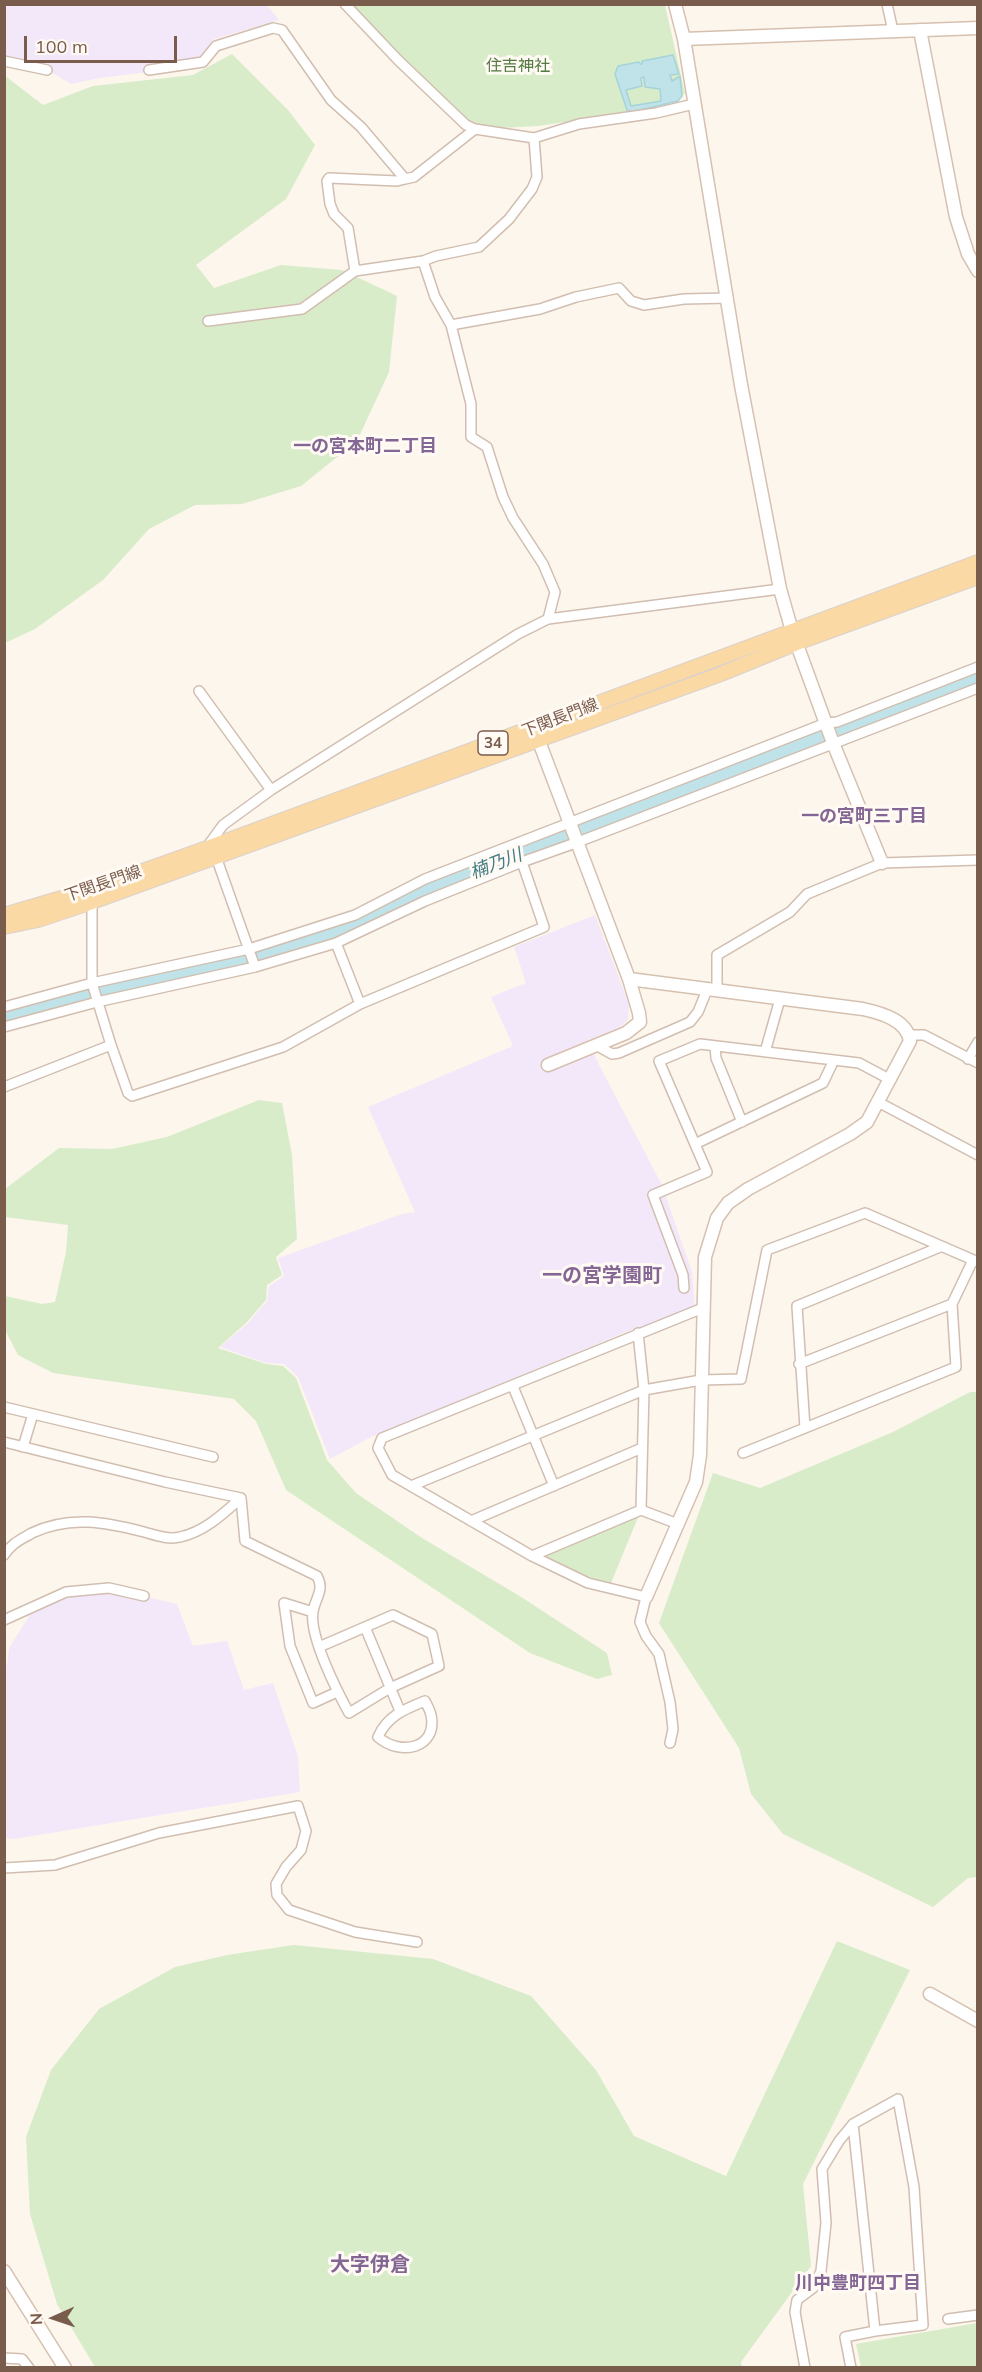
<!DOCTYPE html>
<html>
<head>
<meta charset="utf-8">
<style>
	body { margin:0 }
	#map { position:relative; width:982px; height:2372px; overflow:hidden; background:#fdf6ec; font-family:Mulish,sans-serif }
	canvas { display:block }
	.frame { position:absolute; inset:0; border:6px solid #7a5c4d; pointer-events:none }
	.north { position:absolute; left:24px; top:2288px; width:60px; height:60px; -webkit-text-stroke:4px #fffaf3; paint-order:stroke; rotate:267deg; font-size:16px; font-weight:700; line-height:24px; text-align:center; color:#7a5c4d }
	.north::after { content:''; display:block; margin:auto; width:21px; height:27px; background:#7a5c4d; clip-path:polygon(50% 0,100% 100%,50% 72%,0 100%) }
	.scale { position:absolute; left:24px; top:36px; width:153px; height:27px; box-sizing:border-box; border:3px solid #7a5c4d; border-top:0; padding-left:8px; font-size:18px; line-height:21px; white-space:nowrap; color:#7a5c4d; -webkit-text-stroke:4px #fffaf3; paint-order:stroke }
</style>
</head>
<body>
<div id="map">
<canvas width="982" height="2372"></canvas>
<div class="frame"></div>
<div class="north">N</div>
<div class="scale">100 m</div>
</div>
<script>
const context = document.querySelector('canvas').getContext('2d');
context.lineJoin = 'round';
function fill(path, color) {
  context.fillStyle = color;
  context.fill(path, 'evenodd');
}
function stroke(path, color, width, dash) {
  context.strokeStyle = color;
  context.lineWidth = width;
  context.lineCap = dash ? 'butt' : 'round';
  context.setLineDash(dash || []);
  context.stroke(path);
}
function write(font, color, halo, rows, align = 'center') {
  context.font = font + ' Mulish,"Noto Sans JP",sans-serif';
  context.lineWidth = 6;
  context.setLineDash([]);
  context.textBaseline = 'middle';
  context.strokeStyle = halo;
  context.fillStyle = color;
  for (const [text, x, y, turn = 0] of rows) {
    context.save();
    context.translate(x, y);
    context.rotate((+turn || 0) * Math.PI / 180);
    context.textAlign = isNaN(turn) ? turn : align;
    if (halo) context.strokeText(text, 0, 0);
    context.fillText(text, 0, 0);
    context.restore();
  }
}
fill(new Path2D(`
	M4 5H267L279 20 214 39 198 61 148 65V72L100 78 71 84 47 70 5 61Z
	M595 915 629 1004 628 1019 621 1027 588 1040 596 1059 662 1185 692 1272 695 1307 646 1329 636 1328 371 1437 330 1459 298 1377 284 1364 266 1363 220 1347 248 1323 267 1301 269 1286 284 1276 278 1258 402 1214 415 1212 368 1107 513 1046 491 997 526 983 514 947Z
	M109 1588 177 1604 193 1646 227 1641 244 1690 273 1683 298 1756 300 1792 14 1839 5 1838V1666L7 1665 9 1648 36 1605 66 1592Z`), '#f3e8fa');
fill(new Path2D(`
	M353 5H665L685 93 678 101 632 112 538 126 502 128 483 126 469 120 405 59Z
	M232 54 288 110 315 145 286 199 196 265 214 288 281 265 342 270 397 296 389 372 357 441 301 486 242 504 195 505 149 529 103 580 35 629 5 643 4 75 43 105 93 86 193 75Z
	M259 1100 282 1103 292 1155 297 1239 276 1257 282 1275 267 1285 266 1300 247 1322 218 1348 266 1364 283 1366 296 1378 327 1460 356 1493 422 1538 518 1595 607 1653 612 1675 597 1679 530 1653 286 1490 256 1421 234 1399 53 1373 18 1355 5 1330V1296L42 1304 55 1302 66 1252 68 1225 5 1217V1189L59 1148 112 1149 167 1137Z
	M970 1392H977V1877L968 1878 933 1907 783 1834 751 1794 739 1748 659 1623 713 1473 760 1488 893 1432Z
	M641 1510 609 1588 532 1556Z
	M837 1941 910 1970 803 2184 811 2266 741 2362 742 2367H95L57 2304 30 2214 26 2137 51 2070 99 2009 175 1967 227 1955 294 1945 433 1959 531 1996 596 2070 634 2136 726 2176Z
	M977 2323V2367H861L856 2344Z`), '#d8ecc9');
const water = new Path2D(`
	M673 55 679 74 670 75 672 81 680 76 682 96 678 101 632 112 627 110 615 74 618 66 639 62 640 64H642V61ZM644 77 645 87 660 89 661 101 631 106 626 90 642 86 641 78Z`);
fill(water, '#bfe3e8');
stroke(water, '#a5d3da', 1.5);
stroke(new Path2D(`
	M4 1019 88 996 318 940 376 917 408 898 978 678`), '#bfe3e8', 18);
const street = new Path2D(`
	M345 4 398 60 466 125 475 129 534 138 579 124 656 113 694 104
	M887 4 893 31
	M4 61 47 70
	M149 70 203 62 216 46 273 28 282 30 331 100 361 127 405 179 414 177 475 129
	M423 261 435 297 451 325 471 404V437L487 447 503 497 513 518 543 564 555 592 548 619
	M355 271 348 228 334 214 330 204 327 181 329 178 397 181 405 179
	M208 321 302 309 355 271 423 261 436 256 479 247 509 219 532 189 537 177 534 138
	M451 325 540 309 576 297 619 288 631 301 644 305 684 299 728 298
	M199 691 271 790
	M207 847 223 825 271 790 518 634 548 619 780 589
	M215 854 255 967
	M336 943 360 1004
	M717 990V955L790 912 807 894 882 863 978 860
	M4 1007 92 983 249 949 355 915 425 879 826 723 837 722 978 667
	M4 1027 97 1002 255 967 336 943 425 901 522 862 578 842 978 688
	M909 1035H924L978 1063
	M111 1045 128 1093 132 1096 283 1047 360 1004 544 927 522 862
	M596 1045 612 1054 619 1053 690 1022 698 1012 707 990
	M715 1046 716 1058 742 1122
	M765 1052 780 999
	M968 1059 978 1042
	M4 1087 111 1045 92 983V897
	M878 1102 978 1155
	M695 1144 823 1083 834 1060
	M684 1288 683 1275 653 1195 707 1172 659 1061 700 1044 859 1063 891 1080
	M638 1333 644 1390 641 1510
	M799 1364 952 1304 973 1260
	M514 1389 554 1486
	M4 1407 213 1457
	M805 1428 797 1306 940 1247
	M4 1442 165 1482 241 1498
	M23 1447 33 1414
	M743 1453 956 1367 952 1304
	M411 1486 644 1390 701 1380 741 1379 767 1250 865 1213 978 1262
	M241 1498 245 1541 317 1576C325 1590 315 1598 313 1612 309 1636 337 1691 349 1713L390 1688 439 1666 432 1634 393 1615 319 1647
	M471 1521 642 1448
	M4 1555C12 1543 20 1540 32 1533 69 1515 106 1522 144 1532 155 1535 168 1540 180 1537 204 1532 223 1514 241 1498
	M532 1556 641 1510 678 1524
	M313 1612 284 1603 290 1646 313 1703 337 1692
	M4 1620 66 1592 109 1588 144 1596
	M365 1627 400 1711
	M425 1701C427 1705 430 1710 431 1715 438 1748 401 1757 378 1737 387 1716 405 1709 425 1701Z
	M670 1743 673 1729 670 1702 659 1654 646 1636 640 1622 646 1597 588 1583 532 1556 392 1475 378 1448 382 1438 703 1308
	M4 1868 55 1865 159 1833 298 1806 306 1831 301 1850 286 1867 276 1884 277 1895 289 1910 355 1932 417 1942
	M948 2319 978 2315
	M4 2358 22 2359 29 2368
	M805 2368 795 2312 797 2300 813 2288 821 2271 826 2223 822 2169 839 2141 853 2124
	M851 2368 845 2337 875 2331 923 2325 914 2187 898 2099 853 2124 875 2331`);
const secondary = new Path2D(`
	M675 4 684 39 741 385 780 589 792 631 833 743 882 863
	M920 30 956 217 968 254 978 271
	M684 39 978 28
	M535 731 629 979 863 1009C881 1013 907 1020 910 1041L867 1122 850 1134 748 1189 728 1203 717 1218 705 1257 700 1455 696 1482 646 1597
	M548 1065 626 1033 640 1022 639 1013 629 979
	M930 1994 978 2021
	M4 2271 65 2368`);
const primary = new Path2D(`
	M4 915 92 889 207 848 978 562
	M4 927 38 920 92 902 721 674 797 643 978 577`);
stroke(street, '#d1beb0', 12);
stroke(secondary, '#d6c0b0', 15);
stroke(primary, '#dad1cd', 16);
stroke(street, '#fff', 9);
stroke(secondary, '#fff', 12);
stroke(primary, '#fbd9a5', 14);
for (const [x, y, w] of [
	[493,743,30]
]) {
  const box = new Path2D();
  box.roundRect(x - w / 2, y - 12, w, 24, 4.5);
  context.fillStyle = '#fffaf3';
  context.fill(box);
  stroke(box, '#7a5c4d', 1.5);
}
write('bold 15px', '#7a5c4d', null, [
	["34",493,743]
]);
write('16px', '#537a41', '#fffaf3', [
	["住吉神社",518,66]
]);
write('16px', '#7a5c4d', '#fffaf3', [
	["下関長門線",560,718,-21],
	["下関長門線",103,884,-19]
]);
write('bold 18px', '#846695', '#fffaf3', [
	["一の宮本町二丁目",365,447],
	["一の宮町三丁目",864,817],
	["川中豊町四丁目",858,2284]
]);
write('italic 18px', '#437c86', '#fffaf3', [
	["楠乃川",496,864,-21]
]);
write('bold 20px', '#846695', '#fffaf3', [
	["一の宮学園町",602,1276],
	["大字伊倉",370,2265]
]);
</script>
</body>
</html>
